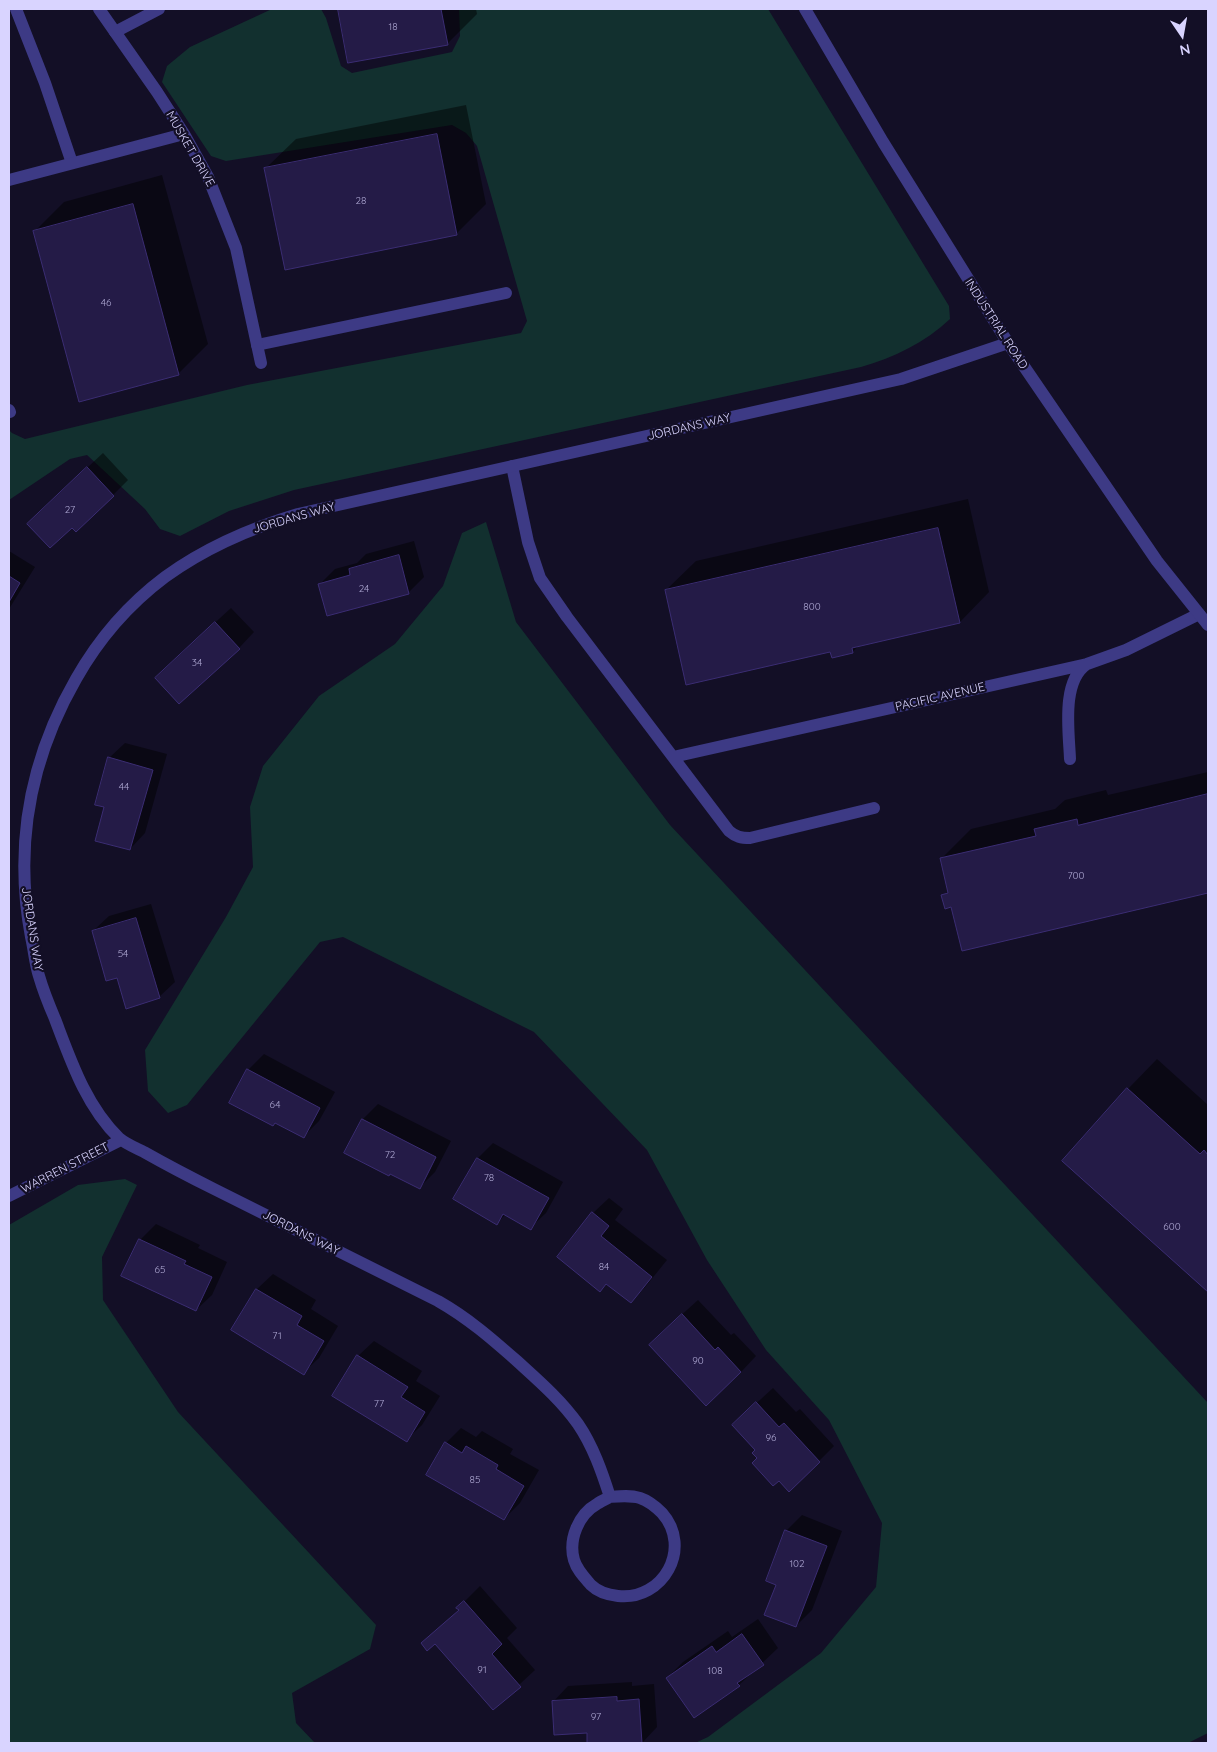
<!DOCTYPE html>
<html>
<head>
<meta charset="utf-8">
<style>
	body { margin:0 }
	#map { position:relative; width:1217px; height:1752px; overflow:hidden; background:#130f26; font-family:Quicksand,sans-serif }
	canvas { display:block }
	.frame { position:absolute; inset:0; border:10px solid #d9d4ff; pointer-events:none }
	.north { position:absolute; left:1157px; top:10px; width:50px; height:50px; -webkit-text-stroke:4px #130f26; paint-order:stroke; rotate:168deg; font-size:14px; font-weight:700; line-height:20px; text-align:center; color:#d9d4ff }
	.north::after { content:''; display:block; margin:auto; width:18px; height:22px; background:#d9d4ff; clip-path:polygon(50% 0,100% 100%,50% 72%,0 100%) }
</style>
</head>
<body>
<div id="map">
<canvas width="1217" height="1752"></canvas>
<div class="frame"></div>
<div class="north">N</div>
</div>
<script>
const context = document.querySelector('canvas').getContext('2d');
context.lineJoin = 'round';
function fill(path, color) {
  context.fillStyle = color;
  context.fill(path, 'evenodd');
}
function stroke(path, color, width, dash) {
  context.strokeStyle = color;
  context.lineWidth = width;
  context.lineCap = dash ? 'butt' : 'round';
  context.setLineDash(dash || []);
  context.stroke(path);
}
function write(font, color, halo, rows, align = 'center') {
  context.font = font + ' Quicksand,sans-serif';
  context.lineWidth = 4.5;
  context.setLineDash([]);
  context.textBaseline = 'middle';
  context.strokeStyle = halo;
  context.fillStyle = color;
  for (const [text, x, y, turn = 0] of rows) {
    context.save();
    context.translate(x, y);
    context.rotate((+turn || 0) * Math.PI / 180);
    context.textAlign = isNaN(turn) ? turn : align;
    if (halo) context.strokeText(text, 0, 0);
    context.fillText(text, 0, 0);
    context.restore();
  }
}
fill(new Path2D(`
	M272 9H321L326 18 341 66 352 73 452 52 460 36 459 9H768L949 306 950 319C926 342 893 358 861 367L294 490 229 511 180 536 160 529 145 509 87 455 70 459 9 500V430L12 433 25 439 247 385 521 333 527 321 477 146 466 133 452 125 226 161 211 156 162 82 167 66 190 47Z
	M486 522 516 622 670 825 1208 1403V1733L1188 1743H695L708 1737 821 1653 876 1587 882 1523 829 1420 766 1350 707 1260 647 1150 534 1032 343 937 320 942 187 1105 168 1113 148 1091 145 1050 226 917 253 867 250 807 263 766 319 696 395 644 443 586 462 533Z
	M125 1179 137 1185 102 1257 103 1300 178 1412 376 1625 370 1649 292 1693 296 1723 315 1743H9V1225L78 1185Z`), '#12302f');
fill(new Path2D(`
	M339 9H476L477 14 447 44 349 62Z
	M466 105 486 204 456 234 266 168 296 139Z
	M162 175 208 344 178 374 34 232 64 202Z
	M103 453 128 480 113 495 44 508Z
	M968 499 989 592 960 622 860 645 852 652 831 651 666 590 696 561Z
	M414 541 424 577 409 592 328 614 320 584 335 569 357 563 366 554Z
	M9 551 35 567 9 609Z
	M231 608 254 632 239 648 172 662Z
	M125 743 167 754 145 833 130 849 105 806 109 758Z
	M1208 772V892L963 949 952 906 943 896 949 890 941 859 971 829 1055 809 1065 800 1106 790 1108 795Z
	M151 904 175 982 159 997 118 976 93 931 109 916Z
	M264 1054 335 1092 319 1121 304 1136 248 1070Z
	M1157 1059 1208 1105V1290L1064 1161 1128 1089Z
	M378 1104 451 1141 435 1172 419 1188 346 1152 363 1119Z
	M493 1143 563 1182 546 1213 530 1228 506 1214 497 1223 455 1199 478 1158Z
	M609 1198 623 1209 615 1220 667 1260 646 1286 631 1302 607 1283 593 1213Z
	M156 1224 200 1245 198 1248 227 1262 212 1295 196 1310 140 1240Z
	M273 1274 316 1300 311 1309 338 1326 319 1358 303 1373 233 1330 257 1289Z
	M698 1300 731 1335 734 1333 756 1356 741 1372 666 1329Z
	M374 1341 422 1371 416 1381 440 1396 422 1425 406 1440 358 1356Z
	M773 1388 796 1412 800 1409 834 1446 819 1461 758 1458 749 1410Z
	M461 1428 476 1437 482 1431 513 1449 510 1454 539 1470 520 1503 504 1519 446 1443Z
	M802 1515 842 1531 812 1610 796 1626 777 1584 786 1531Z
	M480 1586 517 1628 507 1638 535 1670 493 1709 435 1642 423 1643 459 1609 458 1608Z
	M758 1619 778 1648 739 1685 667 1678 683 1662 728 1631 732 1637Z
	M632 1682V1686L654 1684 657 1727 642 1743H589L588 1732 553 1702 568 1686Z`), '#0007');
const building = new Path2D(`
	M338 9H441L448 45 348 63Z
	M437 134 457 235 285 270 264 168Z
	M133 204 179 375 79 402 33 231Z
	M87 467 114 496 76 532 72 528 50 548 27 524Z
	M938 528 960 623 852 648 853 653 832 658 830 652 686 685 665 590Z
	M399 555 409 594 327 616 318 584 350 575 349 569Z
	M9 576 20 583 9 602Z
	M215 622 240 649 179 704 155 678Z
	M108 757 153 770 130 850 95 841 104 807 95 805Z
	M1208 794V893L962 951 951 907 945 909 941 895 948 893 940 858 1036 836 1034 829 1077 819 1078 825Z
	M136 918 160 998 126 1009 117 978 106 981 92 931Z
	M247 1069 320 1108 304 1138 275 1123 273 1126 229 1103Z
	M1127 1088 1200 1154 1204 1150 1208 1155V1292L1062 1161Z
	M362 1119 436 1157 420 1189 390 1174 389 1176 344 1153Z
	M477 1158 549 1198 531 1230 503 1214 497 1225 453 1199Z
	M592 1212 609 1226 601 1236 652 1277 631 1303 606 1284 600 1292 557 1257Z
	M139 1239 186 1261 184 1264 212 1277 196 1311 121 1276Z
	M256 1289 302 1316 297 1325 324 1341 304 1375 231 1330Z
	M682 1314 715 1350 718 1347 741 1372 706 1406 649 1345Z
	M357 1355 408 1387 401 1397 425 1412 407 1442 332 1396Z
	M756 1402 779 1427 784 1423 820 1462 789 1492 779 1481 773 1486 752 1463 757 1458 752 1453 755 1450 732 1425Z
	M445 1442 462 1453 466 1446 498 1465 496 1469 524 1486 504 1520 426 1475Z
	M785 1530 827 1546 796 1627 764 1615 776 1585 766 1581Z
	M464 1601 502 1644 492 1654 521 1687 493 1710 435 1644 427 1651 421 1643 459 1610 456 1608Z
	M742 1634 764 1665 737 1683 740 1686 694 1718 666 1678 712 1646 716 1652Z
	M617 1697V1701L639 1699 642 1743H587V1733L554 1735 552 1701Z`);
fill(building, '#241b47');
stroke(building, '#3b2d73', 1);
stroke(new Path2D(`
	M16 9 45 83 72 163
	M115 32 159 9
	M257 345 506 293
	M9 410 10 412
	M512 466 528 542 540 578 567 617 729 831C736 837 741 838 750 838L874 808
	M673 757 1087 664 1126 650 1199 614
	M1070 759C1069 732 1061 681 1087 664`), '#3d3a85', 12);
stroke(new Path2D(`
	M99 9 157 92 184 134 208 177 236 248 261 363
	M805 9 883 142 1008 343 1157 561 1208 625
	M9 180 184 134
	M9 1196 121 1140
	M610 1497C621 1496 630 1495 640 1498 649 1501 656 1507 662 1513 693 1548 663 1601 618 1596 609 1595 598 1592 591 1585 584 1577 577 1570 574 1560 568 1539 579 1514 597 1504 601 1501 606 1499 610 1497 602 1472 593 1446 578 1424 561 1400 539 1381 517 1361 492 1339 468 1318 438 1301 364 1264 289 1227 214 1189 190 1177 167 1165 144 1152 136 1148 126 1144 119 1138 86 1106 71 1061 55 1019 49 1005 43 990 39 976 35 964 34 950 31 937 14 846 30 759 76 679 98 640 129 604 165 577 205 548 251 528 298 514L901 379 1008 343`), '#3d3a85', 12);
write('10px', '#aca6d1', null, [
	["18",393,27],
	["28",361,201],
	["46",106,303],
	["27",70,510],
	["24",364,589],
	["800",812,607],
	["34",197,663],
	["44",124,787],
	["700",1076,876],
	["54",123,954],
	["64",275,1105],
	["72",390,1155],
	["78",489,1178],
	["600",1172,1227],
	["84",604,1267],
	["65",160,1270],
	["71",277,1336],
	["90",698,1361],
	["77",379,1404],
	["96",771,1438],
	["85",475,1480],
	["102",797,1564],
	["91",482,1670],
	["108",715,1671],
	["97",596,1717]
]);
write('12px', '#d9d4ff', '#130f26', [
	["MUSKET DRIVE",190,149,60],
	["INDUSTRIAL ROAD",996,324,57],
	["JORDANS WAY",689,427,-13],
	["JORDANS WAY",294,518,-16],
	["PACIFIC AVENUE",940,697,-13],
	["JORDANS WAY",32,929,81],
	["WARREN STREET",65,1168,-27],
	["JORDANS WAY",301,1233,27]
]);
</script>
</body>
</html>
